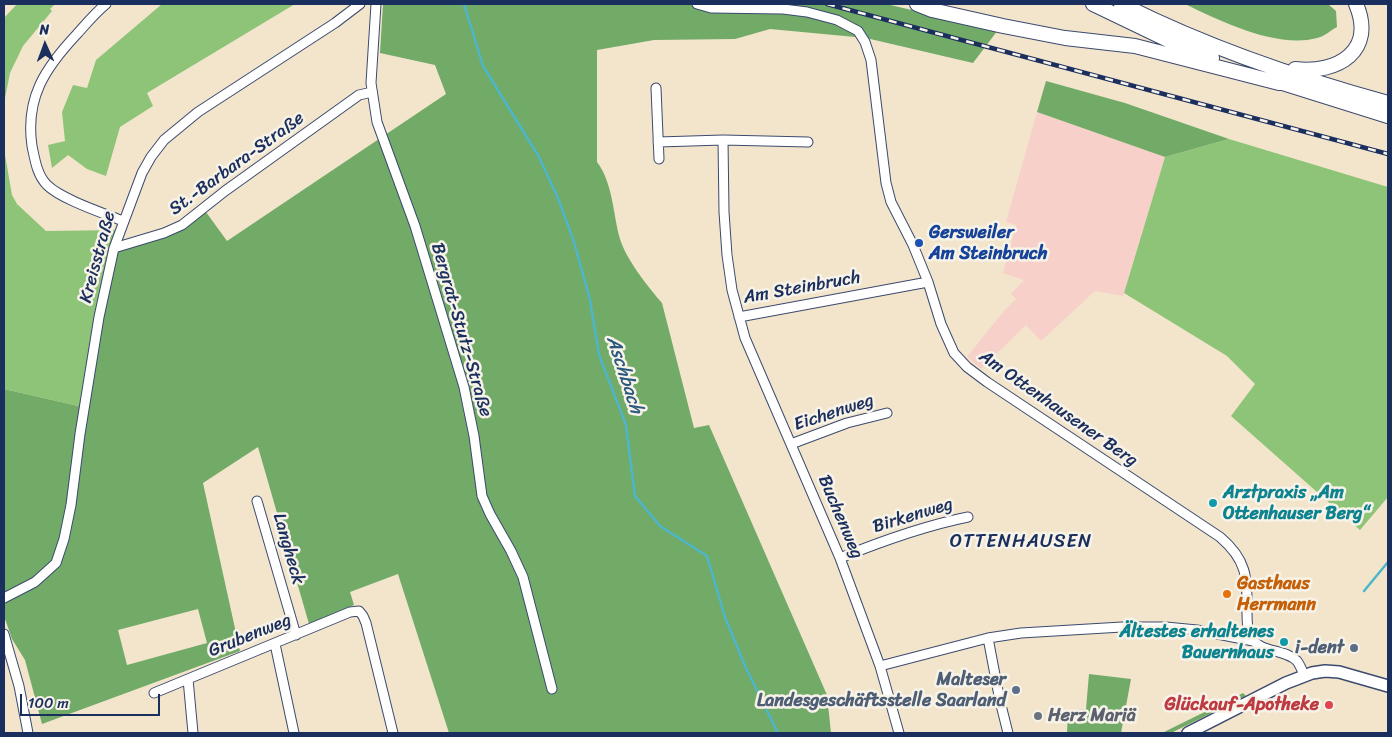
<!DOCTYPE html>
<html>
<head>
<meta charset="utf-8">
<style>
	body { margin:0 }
	#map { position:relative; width:1392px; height:737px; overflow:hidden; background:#f3e5cc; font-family:Sriracha,sans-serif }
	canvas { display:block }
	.frame { position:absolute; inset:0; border:5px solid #1b2f5e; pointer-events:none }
	.north { position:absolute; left:20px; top:20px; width:50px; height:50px; -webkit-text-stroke:4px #f7f3e8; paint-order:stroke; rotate:358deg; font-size:14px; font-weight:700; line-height:20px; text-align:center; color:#1b2f5e }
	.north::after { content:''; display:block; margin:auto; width:18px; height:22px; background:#1b2f5e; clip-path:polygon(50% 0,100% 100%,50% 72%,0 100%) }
	.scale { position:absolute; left:20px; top:694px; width:140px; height:22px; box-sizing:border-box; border:2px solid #1b2f5e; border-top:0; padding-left:6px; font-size:15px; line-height:18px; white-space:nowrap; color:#1b2f5e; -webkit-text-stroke:4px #f7f3e8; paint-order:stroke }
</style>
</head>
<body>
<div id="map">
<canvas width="1392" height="737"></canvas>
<div class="frame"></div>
<div class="north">N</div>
<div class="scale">100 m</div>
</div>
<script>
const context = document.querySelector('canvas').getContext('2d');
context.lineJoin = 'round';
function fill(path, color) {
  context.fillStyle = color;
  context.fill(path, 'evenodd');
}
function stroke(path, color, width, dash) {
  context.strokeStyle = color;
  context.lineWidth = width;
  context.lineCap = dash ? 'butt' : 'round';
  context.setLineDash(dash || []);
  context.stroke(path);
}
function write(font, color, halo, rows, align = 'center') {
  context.font = font + ' Sriracha,sans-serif';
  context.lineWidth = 5;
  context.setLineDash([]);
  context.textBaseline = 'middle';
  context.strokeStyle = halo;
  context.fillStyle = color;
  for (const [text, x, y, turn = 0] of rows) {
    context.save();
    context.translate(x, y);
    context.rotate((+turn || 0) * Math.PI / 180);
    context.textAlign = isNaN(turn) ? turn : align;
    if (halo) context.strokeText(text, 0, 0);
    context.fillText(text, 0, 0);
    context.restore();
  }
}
fill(new Path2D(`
	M1037 112 1165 157 1123 296 1095 291 1041 341 1026 325 981 369 967 357 1003 312 1016 299 1011 294 1024 280 1003 273 1016 225 1006 222Z`), '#f7d0ca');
fill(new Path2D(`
	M17 4H55L50 9 52 11 23 46 10 73 4 103V18Z
	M162 4H295L147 93 153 106 120 127 106 176 87 169 68 155 52 168 48 145 65 141 62 112 73 85 87 88 96 60Z
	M1229 139 1388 187V497L1360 530 1231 416 1255 384 1227 356 1124 293 1165 157Z
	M4 149 12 195 17 204 46 231 121 230 87 408 4 389Z`), '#8ec477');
fill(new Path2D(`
	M383 4H886L998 30 973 63 866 38 770 29 735 39 654 40 597 50V162C613 183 613 214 620 239 626 259 648 287 662 303L694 428 709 425 827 695 831 733H449L398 574 350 592 354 605 309 624 258 447 203 483 240 651 42 724 25 660 12 639 4 616V389L87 408 101 318 115 251 183 229 206 212 227 241 446 94 435 65 380 53ZM198 609 207 643 127 665 118 630Z
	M1185 4H1328L1336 11 1337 27C1331 30 1324 37 1317 38 1277 49 1220 21 1185 4Z
	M1046 81 1125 103 1229 139 1165 157 1037 112Z
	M1089 674 1131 679 1121 733H1067L1068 711 1086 709Z
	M1243 693 1246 696 1171 733H1162Z`), '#72aa68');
stroke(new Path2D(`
	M464 4 483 66 539 157 558 198 574 242 590 300 599 355 626 425 635 496 660 526 707 556 725 617 745 666 778 733
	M1364 591 1388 562`), '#4db6ca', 2.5);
const minor = new Path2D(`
	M106 4C95 13 86 24 77 34 45 68 25 98 32 146 35 160 37 175 47 185 61 199 103 213 123 221
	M376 4 371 83 377 122 415 226 464 387 474 436 482 496 490 514 511 551 523 577 552 689
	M697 4 711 8 783 9 807 12 837 20 858 31 865 42 871 60 886 183 891 202 913 245 928 282 941 324 954 353 967 367 987 382 1220 537C1248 561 1247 578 1247 613 1247 621 1247 629 1250 636 1260 654 1284 648 1297 661 1300 665 1302 670 1304 675
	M656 88 659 159
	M723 140 724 212 727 255 732 290 745 338 840 558 880 666 899 733
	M658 142 723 140 808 142
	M114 248 164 233 182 225 225 191 359 95 372 92
	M739 317 928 282
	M791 444 847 423 887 413
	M257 501 296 635
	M840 558C882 541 923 526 968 517
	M4 598 35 582 56 563 64 539 71 505 80 434 99 317 114 248 142 173 151 157 164 140 198 112 335 23 360 4
	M4 634 19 686 28 733
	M988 638 1000 701 1008 733
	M275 644 294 733
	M880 666 988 638 1021 633 1122 627H1166L1197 630 1253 641
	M188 679 193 733
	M154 693 350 612 359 611 363 616 366 623 393 733`);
const major = new Path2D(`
	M1188 733 1286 683 1312 673 1325 671 1339 672 1388 686`);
const highway = new Path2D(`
	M917 4 932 10 1003 26 1065 38 1135 46 1279 83
	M1093 4 1170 41 1212 58
	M1121 4C1206 47 1297 78 1388 103
	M1295 69C1338 74 1376 51 1356 4
	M1270 79 1388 116`);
stroke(minor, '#3b4a6e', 11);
stroke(major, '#3b4a6e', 14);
stroke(highway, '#3b4a6e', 16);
stroke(minor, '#fff', 9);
stroke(major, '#fff', 11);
stroke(highway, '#fff', 14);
const rail = new Path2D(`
	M827 4 1388 154`);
stroke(rail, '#1b2f5e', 4.5);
stroke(rail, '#f7f3e8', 2.5, [8]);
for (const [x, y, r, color] of [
	[919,243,5,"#1a4fb4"],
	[1213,503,5,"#0f9aa8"],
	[1227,594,5,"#e8710a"],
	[1284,642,5,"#0f9aa8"],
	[1354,648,5,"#5c6f8a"],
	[1016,690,5,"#5c6f8a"],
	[1329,705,5,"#e0444e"],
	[1038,716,5,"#6b7280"]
]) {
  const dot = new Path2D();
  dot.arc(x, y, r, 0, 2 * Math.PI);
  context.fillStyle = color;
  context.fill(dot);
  stroke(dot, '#f7f3e8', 2);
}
write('18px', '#1b2f5e', '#f7f3e8', [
	["St.-Barbara-Straße",237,164,-36],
	["Kreisstraße",98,257,-75],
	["Am Steinbruch",802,288,-10],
	["Bergrat-Stutz-Straße",461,330,74],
	["Am Ottenhausener Berg",1058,409,35],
	["Eichenweg",834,413,-18],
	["Birkenweg",913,516,-17],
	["Buchenweg",840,517,67],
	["Langheck",288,549,74],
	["Grubenweg",250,636,-22]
]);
write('bold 18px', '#164399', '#f7f3e8', [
	["Gersweiler",929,233],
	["Am Steinbruch",929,254]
], 'left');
write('bold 18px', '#0d838f', '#f7f3e8', [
	["Arztpraxis „Am",1223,493],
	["Ottenhauser Berg“",1223,514],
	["Ältestes erhaltenes",1274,632,"right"],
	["Bauernhaus",1274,653,"right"]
], 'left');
write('bold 18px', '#c56008', '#f7f3e8', [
	["Gasthaus",1237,584],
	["Herrmann",1237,605]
], 'left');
write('bold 18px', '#4e5e75', '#f7f3e8', [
	["i-dent",1344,648],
	["Malteser",1006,680],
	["Landesgeschäftsstelle Saarland",1006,701]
], 'right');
write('bold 18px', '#be3a42', '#f7f3e8', [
	["Glückauf-Apotheke",1319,705]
], 'right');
write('bold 18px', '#5b616d', '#f7f3e8', [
	["Herz Mariä",1048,716]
], 'left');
write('italic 19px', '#2a587e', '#f7f3e8', [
	["Aschbach",624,375,72]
]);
context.letterSpacing = '1px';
write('19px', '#1b2f5e', '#f7f3e8', [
	["OTTENHAUSEN",1021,542]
]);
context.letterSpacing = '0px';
</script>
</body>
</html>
